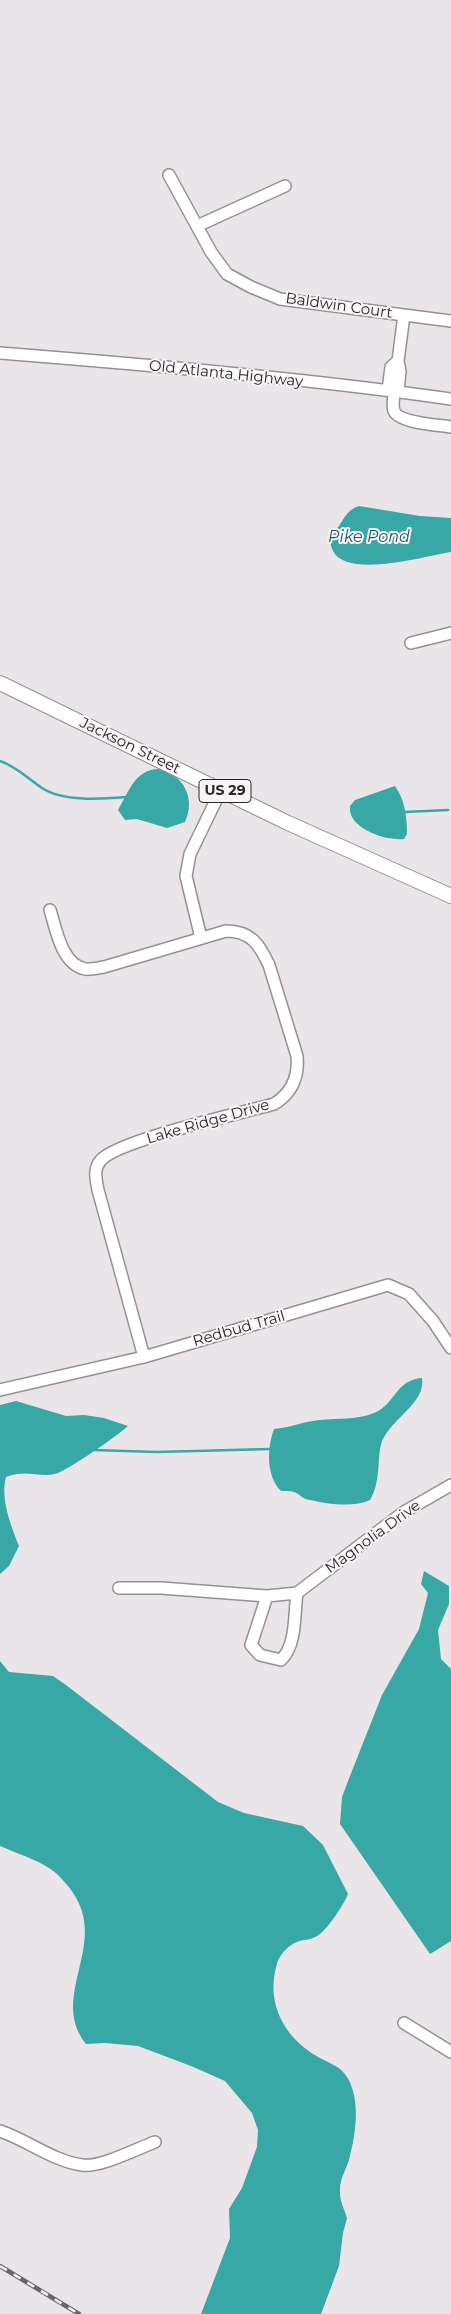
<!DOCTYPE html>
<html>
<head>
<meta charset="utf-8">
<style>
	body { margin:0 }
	canvas { display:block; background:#eae5e9 }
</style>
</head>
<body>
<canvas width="451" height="2314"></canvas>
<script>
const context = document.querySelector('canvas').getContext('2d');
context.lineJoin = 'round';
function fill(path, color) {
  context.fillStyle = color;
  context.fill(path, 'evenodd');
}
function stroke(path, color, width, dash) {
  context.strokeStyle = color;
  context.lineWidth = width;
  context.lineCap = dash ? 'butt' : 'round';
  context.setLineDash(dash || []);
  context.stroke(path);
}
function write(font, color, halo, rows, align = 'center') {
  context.font = font + ' Montserrat,sans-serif';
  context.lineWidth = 4;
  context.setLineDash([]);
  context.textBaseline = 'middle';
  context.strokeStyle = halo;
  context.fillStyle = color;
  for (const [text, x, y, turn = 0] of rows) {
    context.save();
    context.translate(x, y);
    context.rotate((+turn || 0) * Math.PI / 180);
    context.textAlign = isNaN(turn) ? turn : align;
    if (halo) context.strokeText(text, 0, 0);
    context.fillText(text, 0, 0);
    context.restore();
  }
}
fill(new Path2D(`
	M359 506 420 516 451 518V552C426 556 347 579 333 551 329 543 330 536 336 530 344 520 346 510 359 506Z
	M159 769C184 775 196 799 185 822L167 828 137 819 125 820 118 810C129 792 135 769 159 769Z
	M395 786C405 800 407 817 407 834L404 839C385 841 347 828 350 806L355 800Z
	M422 1378C426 1401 396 1416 384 1437 375 1453 383 1478 370 1500 353 1508 328 1504 310 1500 296 1497 302 1490 281 1491 266 1476 267 1448 274 1429 290 1428 304 1421 320 1420 337 1418 358 1420 374 1413 396 1404 395 1380 422 1378Z
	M16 1401 66 1416 84 1415 104 1418 128 1426C120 1434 64 1473 55 1474 38 1478 28 1469 6 1477 0 1498 11 1526 19 1546L9 1566 0 1574V1405Z
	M424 1571 449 1586V1604L438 1630 441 1659 451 1669V1941L430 1954 340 1824 342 1797 348 1781 382 1695 419 1629 428 1593 421 1584Z
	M0 1661 9 1672 53 1676 66 1685 218 1802 244 1813 303 1826 323 1845 348 1894C345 1903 328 1928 320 1934 312 1940 308 1939 300 1941 290 1943 279 1955 277 1964 265 2002 284 2038 318 2057 333 2065 344 2067 351 2085 360 2108 355 2137 349 2160 346 2169 340 2179 340 2189 339 2199 344 2209 347 2218L343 2233 339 2266 321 2314H201L230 2238 229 2209 242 2188 257 2147 258 2130 252 2113 225 2081 191 2066 138 2046 105 2043 86 2044C47 1994 114 1942 68 1886 63 1880 56 1872 49 1868 35 1859 16 1853 0 1846Z`), '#37a8a6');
stroke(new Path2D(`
	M0 761C17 767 27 778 42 788 63 802 102 799 126 797
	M405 812 448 810
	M94 1450 157 1452 270 1449`), '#37a8a6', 2.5);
const minor = new Path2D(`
	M169 175 211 252 227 274 251 287 280 299 451 321
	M197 226 285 186
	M0 353C150 365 302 378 451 399
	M388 390 391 367 398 361
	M394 391C394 397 392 406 394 411 399 423 439 425 451 427
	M398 392 400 371 398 361 404 315
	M411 643 451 633
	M50 910C56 928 61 964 85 969 90 970 98 968 104 967L226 931C251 931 259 944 269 965L297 1056C299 1077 292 1093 274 1104 242 1113 119 1140 101 1160 93 1169 96 1179 98 1190L144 1357
	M201 938 186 876 190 854 221 790
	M0 1390 144 1357 388 1285 409 1294 433 1321 451 1348
	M119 1588H161L267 1596 297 1593 404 1512 451 1485
	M267 1596 251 1645 260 1655 281 1660C297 1645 294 1613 297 1593
	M404 2023 451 2052
	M0 2131C27 2140 53 2161 82 2165 100 2168 136 2149 155 2142`);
const major = new Path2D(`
	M0 683 288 823 451 896`);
stroke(minor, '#949093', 14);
stroke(major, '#949093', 16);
stroke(minor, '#fff', 11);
stroke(major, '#fff', 14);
const rail = new Path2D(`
	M0 2266 79 2314`);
stroke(rail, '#686668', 4.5);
stroke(rail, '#f7f3f6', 2.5, [8]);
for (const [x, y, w] of [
	[225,791,52]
]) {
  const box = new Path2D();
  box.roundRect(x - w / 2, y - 11.5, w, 23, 4);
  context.fillStyle = '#f7f3f6';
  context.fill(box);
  stroke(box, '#282728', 1);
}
write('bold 14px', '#282728', null, [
	["US 29",225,791]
]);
write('15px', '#282728', '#f7f3f6', [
	["Baldwin Court",339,306,8],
	["Old Atlanta Highway",226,374,6],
	["Jackson Street",130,746,26],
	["Lake Ridge Drive",208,1122,-16],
	["Redbud Trail",239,1329,-16],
	["Magnolia Drive",373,1537,-36]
]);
write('italic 16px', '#1e5b5a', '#f7f3f6', [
	["Pike Pond",369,537]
]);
</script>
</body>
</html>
